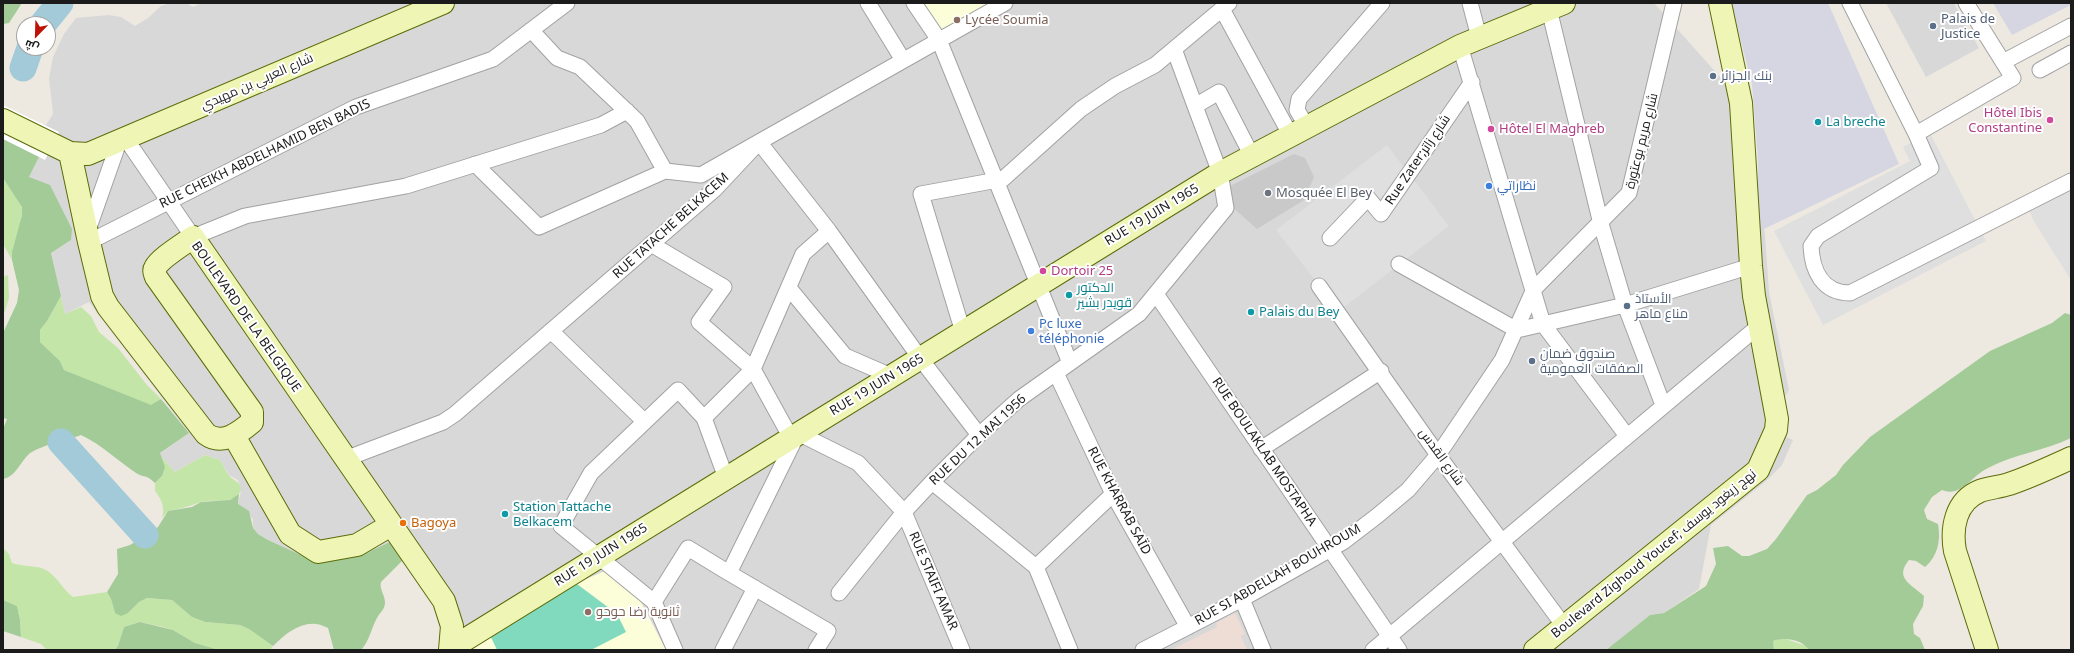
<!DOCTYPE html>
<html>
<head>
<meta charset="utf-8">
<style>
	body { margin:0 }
	#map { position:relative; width:2074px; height:653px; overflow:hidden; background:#ede9e1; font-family:"Noto Sans",Cairo,sans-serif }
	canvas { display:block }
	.frame { position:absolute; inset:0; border:4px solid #1b1b1b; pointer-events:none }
	.north { position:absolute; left:16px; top:16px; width:40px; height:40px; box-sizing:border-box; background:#fff; border:1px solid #a4a4a4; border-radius:50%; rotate:203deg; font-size:11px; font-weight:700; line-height:16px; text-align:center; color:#1b1b1b }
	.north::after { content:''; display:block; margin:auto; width:14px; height:18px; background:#bf1207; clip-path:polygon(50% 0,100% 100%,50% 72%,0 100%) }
</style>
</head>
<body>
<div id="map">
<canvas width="2074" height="653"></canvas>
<div class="frame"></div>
<div class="north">ش</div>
</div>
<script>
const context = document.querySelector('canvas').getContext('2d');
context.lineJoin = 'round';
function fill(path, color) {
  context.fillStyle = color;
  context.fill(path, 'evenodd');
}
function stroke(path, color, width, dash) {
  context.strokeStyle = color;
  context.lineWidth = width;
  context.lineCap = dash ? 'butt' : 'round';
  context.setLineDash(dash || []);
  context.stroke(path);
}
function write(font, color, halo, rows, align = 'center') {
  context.font = font + ' "Noto Sans",Cairo,sans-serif';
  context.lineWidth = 4;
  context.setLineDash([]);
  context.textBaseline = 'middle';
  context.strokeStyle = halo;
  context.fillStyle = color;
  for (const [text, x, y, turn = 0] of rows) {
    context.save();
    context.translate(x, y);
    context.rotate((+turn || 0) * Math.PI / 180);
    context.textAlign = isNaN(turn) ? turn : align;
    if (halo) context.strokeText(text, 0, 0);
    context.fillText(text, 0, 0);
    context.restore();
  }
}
fill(new Path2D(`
	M170 3H186L193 7 201 3H1654L1746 106 1765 235 1769 292 1789 390 1780 405 1774 432 1793 440 1782 465 1765 482 1711 525 1699 589 1664 613 1650 615 1606 650H441V625L435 607 390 542 362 555 317 558 301 555 268 540 258 534 253 528V519L238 504 241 491 238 480 229 475 220 460 205 455 175 472 159 454 189 433 89 302 65 314 51 253 71 240 29 177 39 157 44 128 53 114 49 78 53 57 64 34 76 18 109 15 121 17 135 26 148 18 161 6Z
	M1886 3H1954L1979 48 1926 77Z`), '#d9d8d8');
fill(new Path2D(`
	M921 3H1007L949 38Z
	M605 571 639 598 666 650H465L584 580Z`), '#fbfed9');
fill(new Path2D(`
	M1294 154 1305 158 1314 177 1304 200 1257 229 1230 205 1228 187Z`), '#c9c9c9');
fill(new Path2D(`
	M1235 613 1245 634 1241 636 1247 650H1171L1217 627 1216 623Z`), '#eeddd4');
fill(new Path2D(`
	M3 178C9 187 19 198 22 208 24 216 12 247 12 260L3 244Z
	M8 275 9 298 3 317V277Z
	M61 296 65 314 81 307 91 316 99 332 118 348 147 385 161 399 151 406 64 370 60 361 40 342V330L47 321Z
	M159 454 175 472 205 455 220 460C223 464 225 470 228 474 233 482 241 480 241 491 232 506 215 498 201 502 190 506 180 509 168 511L162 518C165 507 162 500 155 491V483L162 476Z
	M3 548 9 554 12 563C23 567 38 565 46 570 57 576 62 589 73 597L107 592 111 599 115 613H128L139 602 147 598 172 600 192 617 205 622 240 625 249 629 273 646 270 650H219L195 643 173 630 163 627 140 622 124 627 118 647 115 650H47L41 644 21 637 20 620 17 606 3 600Z
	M1783 638 1806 646 1809 650H1774L1773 641Z`), '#c3e6a8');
fill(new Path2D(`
	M3 3H22L9 23 3 24Z
	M3 134 40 142 39 157 29 177 50 185 72 229 71 240 51 253 61 296 47 321 40 330V342L60 361 64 370 151 405 161 399 189 433 160 453 165 467 162 476 155 483C146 474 144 478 136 473 117 460 102 445 81 435 68 440 37 446 28 455 20 463 15 477 3 479V429L7 419 3 418V333L17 303 19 290 12 260V252L22 215V207L3 178Z
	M2065 313 2071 315V438C2044 451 2014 454 1988 468 1971 476 1961 498 1942 490L1932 497 1924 510 1927 519 1938 524C1941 540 1938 556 1925 567L1916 561 1909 560C1894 578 1911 584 1924 596L1923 606 1913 624 1914 634 1920 638 1925 650H1809C1801 639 1785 637 1773 641L1774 650H1606L1650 615 1664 613 1706 586 1716 564 1713 548 1728 546 1742 556H1749L1767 549 1776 539 1807 495 1817 490 1836 475 1843 465 1870 437 1990 351 2052 323Z
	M239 494 238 504 249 511 253 528 258 534 268 540 301 555 317 558 362 555 390 542 403 560 381 582C379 589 385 595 385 602 385 610 380 612 377 618 371 629 370 639 362 649L334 650 328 628C307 616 288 631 273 646L249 629 240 625 205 622 192 617 172 600 147 598 139 602 128 613 121 616 115 613 111 599 107 592 118 574 117 549 130 545 158 527 168 511 192 507 201 502 230 500Z
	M3 600 17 606 20 620 21 637 3 631Z
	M140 622 173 630 195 643 219 650H115L118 646 124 627Z`), '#a3cb97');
fill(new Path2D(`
	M577 584 617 614 626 632 591 650H497L490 635Z`), '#81dabd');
fill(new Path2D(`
	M1930 133 1986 241 1823 325 1774 231 1910 161 1903 147Z
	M1387 145 1449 226 1339 311 1276 230Z
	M2071 172V280L2033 220 2025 199Z`), '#dfdfdf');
fill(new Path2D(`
	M1731 3H1828L1899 164 1764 229 1757 235 1758 160 1752 84Z
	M1993 3H2071V5L2012 35Z`), '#d6d6e2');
fill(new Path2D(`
	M3 105 59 132 45 160 3 139Z`), '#fff');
stroke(new Path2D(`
	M43 24 60 3
	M23 68 30 48
	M61 442 145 535`), '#a3cad9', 27);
const street = new Path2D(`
	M868 3 903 60
	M914 3 939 40 1070 363
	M1470 3 1479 37
	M1850 3 1916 134 1931 168 1818 236 1811 246C1812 270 1822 293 1850 293L2071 181
	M1222 9 1291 136
	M1549 9 1601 224 1625 305 1663 405
	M531 30 557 58 580 67 637 121 665 171 701 175 759 142 829 231 920 358 979 435
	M1460 46 1543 324 1627 436
	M1174 49 1195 106 1219 92 1252 156
	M2003 62 2071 26
	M2040 70 2071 53
	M1307 127 1297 110 1299 99 1382 3
	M1916 134 2013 78 1966 3
	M126 139 193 237 245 216 406 186 601 125 627 111
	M475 164 539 227 665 171
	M87 233 119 142
	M1330 238 1368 198 1381 214 1472 82
	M89 242 356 107 493 59 567 3
	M651 244 724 287 699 322 753 369 791 438
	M1399 264 1517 330 1625 305 1751 266
	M1319 286 1438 455 1564 626
	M789 288 845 356 891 376
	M1156 294 1399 650
	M551 331 644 421
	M963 332 921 194 1003 179 1081 109 1115 86 1155 65 1229 3
	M1056 373 1113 494 1188 627
	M704 418 753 369 803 254 829 231
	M1261 449 1381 371
	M345 459 443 422 455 414 715 189 759 142 1005 3
	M932 482 1036 567 1070 650
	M1036 567 1113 494
	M839 593 904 512 932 482 979 435 1019 399 1139 314 1226 208 1220 173 1195 106
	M1242 599 1263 650
	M654 602 688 548 729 573
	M675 650 654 602 561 526 591 473 678 390 704 418 726 478
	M723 650 755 588
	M816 650 828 631 729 573 798 433 858 463 904 512 962 650
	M1143 650 1242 599 1343 542 1377 516 1408 490 1438 455 1502 360 1534 289 1629 193 1674 3
	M1373 650 1760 325`);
const secondary = new Path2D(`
	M3 120 70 153 88 154 443 3
	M70 153 89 242 102 296 108 307 206 434C222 446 239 433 252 422V412L156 277C155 274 153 271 155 268 160 258 184 244 193 237L444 601 452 626 450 650
	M234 436 290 534 318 552 357 545 391 525
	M450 649 1220 173 1460 46 1564 3
	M1535 650 1758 470 1776 430 1777 419 1754 296 1751 266 1741 103 1720 3
	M1987 650 1955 551C1951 529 1955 501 1980 491 1989 488 1999 487 2009 484 2030 477 2051 467 2071 458`);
stroke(street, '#a2a2a2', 17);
stroke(secondary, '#5c6c09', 24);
stroke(street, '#fff', 15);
stroke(secondary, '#eff6b5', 22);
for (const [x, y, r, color] of [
	[957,20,4,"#8d6e63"],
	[1933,26,4,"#5c6f8a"],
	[1713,76,4,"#5c6f8a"],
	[2050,120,4,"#d1479c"],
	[1818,122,4,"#0f9aa8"],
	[1491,129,4,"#d1479c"],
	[1489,186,4,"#3f7fe0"],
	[1268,193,4,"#6b7280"],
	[1043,271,4,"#d1479c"],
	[1069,295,4,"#0f9aa8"],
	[1627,306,4,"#5c6f8a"],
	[1251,312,4,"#0f9aa8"],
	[1031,331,4,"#3f7fe0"],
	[1532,361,4,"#5c6f8a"],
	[505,514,4,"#0f9aa8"],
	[403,523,4,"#e8710a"],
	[588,612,4,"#8d6e63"]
]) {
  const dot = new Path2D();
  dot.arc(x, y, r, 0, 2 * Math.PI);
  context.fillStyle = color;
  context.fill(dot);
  stroke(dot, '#fff', 1.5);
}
write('13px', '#4e5e75', '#fff', [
	["Palais de",1941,19],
	["Justice",1941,34],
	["بنك الجزائر",1721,76],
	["الأستاذ",1635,299],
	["مناع ماهر",1635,314],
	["صندوق ضمان",1540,354],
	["الصفقات العمومية",1540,369]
], 'left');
write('13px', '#785e54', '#fff', [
	["Lycée Soumia",965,20],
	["ثانوية رضا حوحو",596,612]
], 'left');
write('13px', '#1b1b1b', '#fff', [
	["شارع العربي بن مهيدي",257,82,-24],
	["شارع مريم بوعتورة",1642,141,-76],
	["RUE CHEIKH ABDELHAMID BEN BADIS",265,154,-26],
	["Rue Zater;شارع زاتر",1418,160,-56],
	["RUE 19 JUIN 1965",1152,215,-31],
	["RUE TATACHE BELKACEM",671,226,-42],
	["BOULEVARD DE LA BELGIQUE",246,317,55],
	["RUE 19 JUIN 1965",877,385,-31],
	["RUE DU 12 MAI 1956",978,440,-43],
	["RUE BOULAKLAB MOSTAPHA",1264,452,56],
	["شارع القدس",1441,457,54],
	["RUE KHARRAB SAÏD",1119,501,62],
	["Boulevard Zighoud Youcef; نهج زيغود يوسف",1654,554,-39],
	["RUE 19 JUIN 1965",601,555,-32],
	["RUE SI ABDELLAH BOUHROUM",1278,575,-30],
	["RUE STAIFI AMAR",933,581,67]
]);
write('13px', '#b23c85', '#fff', [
	["Hôtel Ibis",2042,113,"right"],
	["Constantine",2042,128,"right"],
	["Hôtel El Maghreb",1499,129],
	["Dortoir 25",1051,271]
], 'left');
write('13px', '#0d838f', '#fff', [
	["La breche",1826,122],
	["الدكتور",1077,288],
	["قويدر بشير",1077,303],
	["Palais du Bey",1259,312],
	["Station Tattache",513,507],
	["Belkacem",513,522]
], 'left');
write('13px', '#366cbe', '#fff', [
	["نظاراتي",1497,186],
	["Pc luxe",1039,324],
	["téléphonie",1039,339]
], 'left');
write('13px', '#5b616d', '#fff', [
	["Mosquée El Bey",1276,193]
], 'left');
write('13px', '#c56008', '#fff', [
	["Bagoya",411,523]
], 'left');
</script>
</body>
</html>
